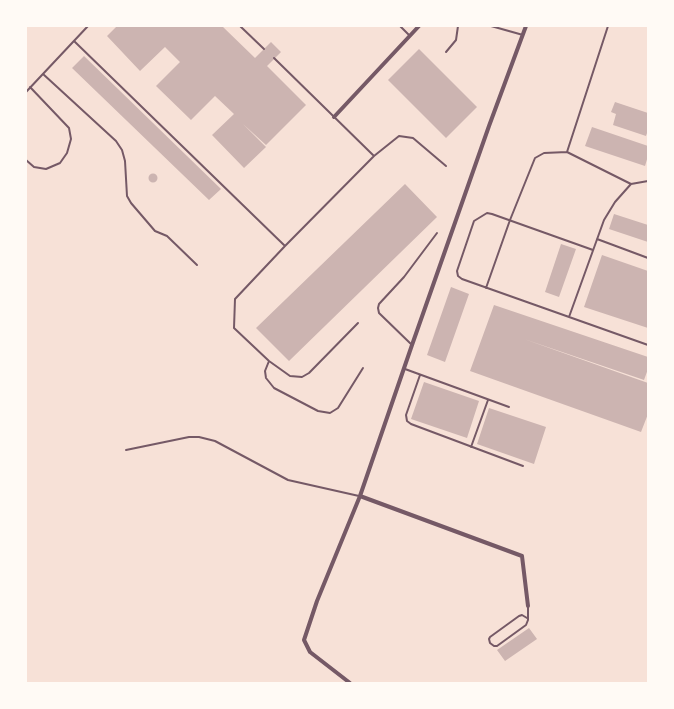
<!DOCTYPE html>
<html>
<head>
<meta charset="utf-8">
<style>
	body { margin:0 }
	#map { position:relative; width:674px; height:709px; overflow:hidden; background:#f7e1d7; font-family:Arial,sans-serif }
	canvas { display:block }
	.frame { position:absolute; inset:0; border:27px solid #fffaf5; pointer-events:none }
</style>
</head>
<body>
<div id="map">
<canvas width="674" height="709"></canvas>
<div class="frame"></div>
</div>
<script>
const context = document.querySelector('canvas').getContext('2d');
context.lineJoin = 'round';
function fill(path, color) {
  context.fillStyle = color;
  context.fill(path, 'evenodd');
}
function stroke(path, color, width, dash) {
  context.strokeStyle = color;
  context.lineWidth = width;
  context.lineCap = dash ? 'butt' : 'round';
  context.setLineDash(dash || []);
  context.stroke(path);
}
fill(new Path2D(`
	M117 26H222L255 58 271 42 281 52 267 66 306 105 266 145 243 124 266 147 244 168 212 135 234 114 215 96 191 120 156 86 180 62 165 47 140 71 107 36Z
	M419 49 477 107 446 138 388 80Z
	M84 56 221 189 209 200 72 68Z
	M615 102 648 113V130L646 136 613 125 616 114 611 112Z
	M592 127 648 146V156L645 166 585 146Z
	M148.5 178a4.5 4.5 0 1 1 9 0a4.5 4.5 0 1 1-9 0Z
	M405 184 437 217 289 361 256 328Z
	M614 214 648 225V242L609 229Z
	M561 244 576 249 559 297 545 292Z
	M602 255 648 271V328L584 307Z
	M451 287 469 294 445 362 427 355Z
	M494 305 648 357V369L644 380 524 339 648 383V414L641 432 470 371Z
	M424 382 479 401 467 438 411 419Z
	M489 408 546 427 534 464 477 444Z
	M529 628 537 639 505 661 497 650Z`), '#ccb4b1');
stroke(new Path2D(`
	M240 26 264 49
	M400 26 409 35
	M491 26 523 35
	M74 41 285 246 374 156 274 58
	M446 52 456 40 458 26
	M43 74 116 141 122 150 125 161 127 196 131 203 155 231 167 236 197 265
	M26 92 88 26
	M567 152 608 26
	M374 156 399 136 413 138 446 166
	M26 160 34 167 46 169 60 163 67 153 71 139 69 128 30 87
	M597 239 648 258
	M285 246 235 299 234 328 269 361 290 376 302 377 309 373 358 323
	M593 250 492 214 487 213 474 221 457 271 458 276 462 279 648 345
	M486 288 510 220 535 158 544 153 567 152 631 184
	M569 317 604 220 615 202 631 184 648 181
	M412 345 379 313 378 308 379 304 404 277 437 233
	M269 361 265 371 266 378 274 388 318 411 330 413 338 408 363 368
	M405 369 509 407
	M420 375 406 415 407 421 411 424 523 466
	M471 447 488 400
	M126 450 189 437H199L215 441 288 480 359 496
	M527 618 522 615 519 616 490 637 489 639 490 643 494 646H497L526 625 528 620V606`), '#755966', 2);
stroke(new Path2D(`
	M334 117 419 26
	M360 496 522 556 528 606
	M350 683 310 652 304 640 317 601 360 496 412 345 489 126 526 26`), '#755966', 4);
</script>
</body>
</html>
